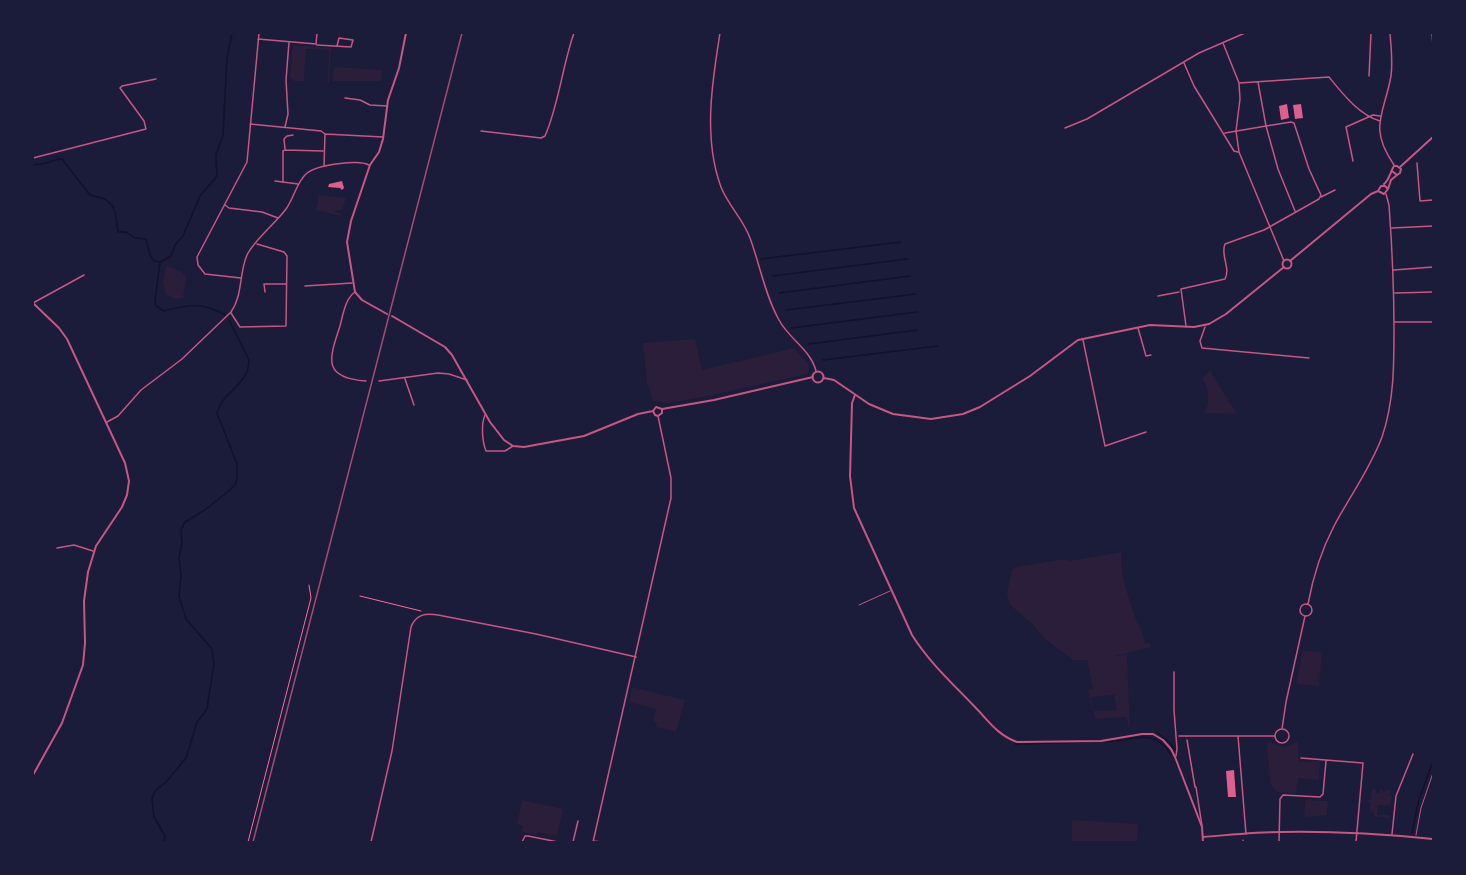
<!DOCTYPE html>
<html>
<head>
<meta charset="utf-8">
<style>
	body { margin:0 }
	#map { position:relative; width:1466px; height:875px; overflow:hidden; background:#1b1b3a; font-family:"Public Sans",sans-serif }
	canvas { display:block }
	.frame { position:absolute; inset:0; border:34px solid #1b1b3a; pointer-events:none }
</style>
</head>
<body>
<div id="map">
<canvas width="1466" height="875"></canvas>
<div class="frame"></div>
</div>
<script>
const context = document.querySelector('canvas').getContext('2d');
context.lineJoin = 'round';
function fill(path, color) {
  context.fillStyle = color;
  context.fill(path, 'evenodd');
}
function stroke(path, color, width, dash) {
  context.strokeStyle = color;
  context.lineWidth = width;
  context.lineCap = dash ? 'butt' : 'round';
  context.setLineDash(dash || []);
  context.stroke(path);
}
fill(new Path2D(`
	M293 45 331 48 329 83H328L329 50 306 49 304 81H294L290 77Z
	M334 67 382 70 381 81H332Z
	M319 195 346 198 342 210H336L335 212 342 214 341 216 316 210Z
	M166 265 182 272 186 277 183 298 175 299 166 294 163 283Z
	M695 339 702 370 794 348 808 364 809 369 807 374 707 396 664 404 660 401H653L647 383 643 343Z
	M1210 371 1237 414 1205 413C1210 402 1209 388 1202 378Z
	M1121 552C1120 573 1128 596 1135 617 1139 626 1144 634 1145 644L1149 642 1151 647 1115 656 1127 655 1130 732 1126 717 1095 719 1088 690 1093 689 1087 660H1073L1066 655 1044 638 1032 624 1010 605 1007 593 1012 570 1016 567 1064 559 1069 561ZM1114 695 1117 710 1094 711 1091 697Z
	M1303 651 1322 652 1319 686 1296 684Z
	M632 687 685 700 676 732 656 727 657 723 653 722 656 709 629 702Z
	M1269 742 1283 747 1298 742 1299 762 1320 761 1319 780 1298 778 1296 793 1276 792 1270 782 1267 744Z
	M1376 787V793H1379L1380 790H1383L1384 794 1385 790H1389L1390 787V794H1386L1392 795 1390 806 1378 805 1377 815H1390V818L1374 816V812L1370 811 1371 803 1367 802 1368 799 1371 800 1372 789H1376Z
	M522 800 563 809 557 836 538 832 537 835 522 832 523 826 517 824Z
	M1305 800 1328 801 1327 815 1304 817Z
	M1072 820 1138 824 1137 842H1070L1072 838Z`), '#2a1e3b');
stroke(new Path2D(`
	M33 164C44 167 52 159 62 159L90 195 105 199 112 205 115 211 118 232H126L135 238 146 239 150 255 154 261 160 262
	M761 259 901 242
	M772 276 907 259
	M779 293 910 276
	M786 310 916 294
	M225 315C202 301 188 305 164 311L156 306 155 301 160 262 171 256 175 245 183 236 200 196 217 176 216 155 223 135 227 58 232 33
	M791 328 917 312
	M809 344 917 330
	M823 360 938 346
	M1158 733 1170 743 1175 750
	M1116 741C1141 737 1155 731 1171 754
	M1015 744H1021
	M1024 744 1113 741
	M1412 833 1419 800 1433 761
	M164 842 165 836 154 817 152 799 155 791 167 781 186 758 197 722 207 709 214 664 212 649 186 619 179 596 181 575 179 557 182 543 181 530 185 522 205 510 231 489 236 483 237 476V464L217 413C222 391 249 386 249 360L229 320`), '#12122b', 1.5);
fill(new Path2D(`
	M1287 104 1289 118 1281 120 1279 106Z
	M1301 104 1303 118 1295 119 1293 105Z
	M342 181 344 188 342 190 340 188 328 187 329 184Z
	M1234 770 1236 797H1228L1226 771Z`), '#dd5f8e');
stroke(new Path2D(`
	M360 596 421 611
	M1243 840V842
	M248 842 311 598 309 585`), '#ff6b9d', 1);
stroke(new Path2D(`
	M859 605 890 591
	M1416 835 1421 808 1433 773`), '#c65784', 1);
stroke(new Path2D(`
	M720 33C712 83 703 138 721 187 728 205 743 219 750 238 760 265 765 295 779 320 789 339 811 350 816 371
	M1390 33C1391 47 1393 62 1391 76 1384 115 1368 127 1394 165
	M1432 33 1433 46
	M258 39 316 44 317 33
	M1223 43 1239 83 1240 99 1236 131 1239 152 1284 261
	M317 45 351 47 353 40 339 38 337 46
	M1184 63 1194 86 1234 151 1238 152
	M1369 76 1371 33
	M1239 83 1329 77C1342 93 1359 115 1380 121
	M345 98 360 100 370 105 387 106
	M250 124 321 131 325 134 324 166
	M285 127 288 114 286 80 289 42
	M1065 128 1087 119 1199 53 1245 33
	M481 131 541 138 545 136C559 104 562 67 574 33
	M1225 133 1266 126 1278 169 1295 211
	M325 134 383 137
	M285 149 284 139 287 136 293 135
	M33 158 146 129 144 121 120 88 122 86 156 79
	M1353 161 1346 127 1373 115 1380 116
	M1417 163 1420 201 1433 200
	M275 181 298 184
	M283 182V151L285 150 323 151
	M1321 197 1335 190
	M225 205 229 208 262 212 278 218
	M1392 228 1433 226
	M1394 270 1433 267
	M241 278 205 274 198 265 197 257 247 162 259 33
	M305 286 352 283
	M265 292 264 284H286
	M355 292C345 299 343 315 340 326 329 359 322 378 366 381
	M1395 293 1433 292
	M1158 296 1179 292
	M33 303 84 275
	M231 313 240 327 286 326 287 256 284 252 257 244
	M1395 322H1433
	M1186 326 1181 289 1225 279C1231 268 1220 255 1225 244L1264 230 1319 199 1321 195 1309 169 1294 123 1291 122 1266 126 1258 82
	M1205 327 1200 341 1202 348 1309 358
	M1138 328 1146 356 1151 355
	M1083 340 1105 446 1146 432
	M405 379 414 405
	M379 381 438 373 449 374 467 380
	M485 415C481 424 482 441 486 451H505L513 446
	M107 422 118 416 141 390 182 359 231 312C243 295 239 273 247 255 255 239 275 224 286 209 294 198 297 181 307 173 317 165 359 159 369 165
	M57 548 74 545 93 551
	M1300 610a6 6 0 1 1 12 0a6 6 0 1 1-12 0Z
	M1308 604C1313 577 1321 551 1334 526 1350 496 1370 469 1382 437 1394 402 1394 366 1394 329 1394 288 1392 246 1389 205L1386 194
	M1174 672V710L1177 749 1176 756
	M1282 729 1286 702 1305 616
	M1275 736a7 7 0 1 1 14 0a7 7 0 1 1-14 0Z
	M1179 736H1275
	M1238 736 1246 834
	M1187 740 1195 787
	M1301 758 1363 763 1356 842
	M1196 787 1202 826
	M1392 834 1396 796 1413 754
	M594 841 601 842
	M371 842 392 751 411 627C416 614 426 613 438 615L536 634 636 657
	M522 842 525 836H528L558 842
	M573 842 578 821
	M593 842 671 498V478L658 416
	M1279 842 1280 799 1283 795 1320 797 1323 794 1326 761`), '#c65784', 1.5);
stroke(new Path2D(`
	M1400 167 1433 137
	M1384 184C1390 179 1390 172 1394 166H1397L1401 169 1400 173 1397 175 1392 171
	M1388 189 1391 180 1397 175
	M1282.5 264a4.5 4.5 0 1 1 9 0a4.5 4.5 0 1 1-9 0Z
	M1290 261 1371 194 1378 191 1381 186H1385L1388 189 1384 194 1378 191
	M33 303 59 328 67 339 125 463 129 481 127 495 122 507 96 546 88 572 84 601 85 643 83 665 62 723 33 775
	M387 314 362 300 355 292 347 242 351 221 370 165 379 152 383 139 388 100 399 68 406 33
	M392 316 445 347 452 355 490 422 504 440 513 446 524 447 584 436 638 414 653 411 655 415 658 416 662 413V409
	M812.5 377a5.5 5.5 0 1 1 11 0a5.5 5.5 0 1 1-11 0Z
	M824 378 834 380 869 404 893 414 931 419 963 414 980 407 1030 376 1078 340 1150 325 1194 327 1209 324 1226 314 1284 267
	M855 395 852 403 850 476 854 508 912 635C929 662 952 683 974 706 988 720 997 735 1017 742L1101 741 1142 734H1153L1163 740 1171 749 1175 757 1202 827 1203 842
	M653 411 656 407 662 409 714 400 813 377
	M1203 837C1229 835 1255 832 1281 832 1332 831 1383 834 1433 839`), '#c65784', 2);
stroke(new Path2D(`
	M253 842 462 33`), '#a44b75', 1.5);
</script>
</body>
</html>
